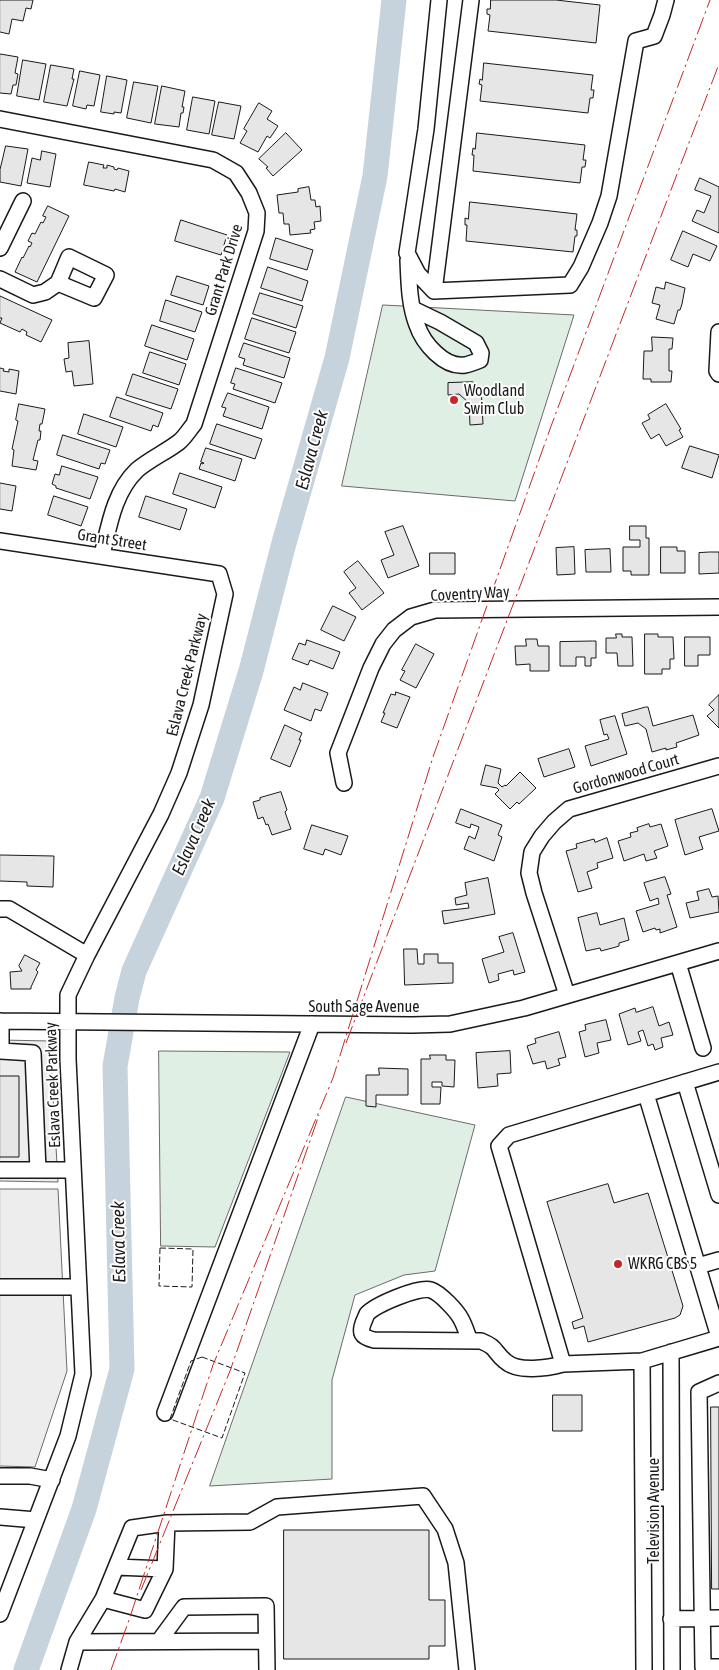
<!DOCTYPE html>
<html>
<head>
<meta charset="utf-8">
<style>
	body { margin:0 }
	canvas { display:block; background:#fff }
</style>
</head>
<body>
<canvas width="719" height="1670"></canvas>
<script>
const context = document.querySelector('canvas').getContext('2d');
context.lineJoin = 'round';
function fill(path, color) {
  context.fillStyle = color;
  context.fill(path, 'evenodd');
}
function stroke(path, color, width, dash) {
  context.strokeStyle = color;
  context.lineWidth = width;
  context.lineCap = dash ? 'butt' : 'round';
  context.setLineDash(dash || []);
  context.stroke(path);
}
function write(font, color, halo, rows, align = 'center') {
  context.font = font + ' "Asap Condensed",sans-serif';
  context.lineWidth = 4;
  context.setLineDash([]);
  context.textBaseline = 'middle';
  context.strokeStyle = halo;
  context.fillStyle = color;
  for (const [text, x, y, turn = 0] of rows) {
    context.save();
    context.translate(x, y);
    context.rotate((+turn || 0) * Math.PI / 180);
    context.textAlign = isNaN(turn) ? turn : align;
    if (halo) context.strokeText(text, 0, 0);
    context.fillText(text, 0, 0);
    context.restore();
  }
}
const green = new Path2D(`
	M383 305 574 315 515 501 342 486Z
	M159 1051 290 1052 215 1247 161 1246Z
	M346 1097 475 1125 435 1271 404 1275 355 1295 332 1380V1479L210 1486Z`);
fill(green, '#e0efe3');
stroke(green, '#6a6a6a', 1);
const parking = new Path2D(`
	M0 1040 50 1041 58 1182 0 1181Z
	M0 1189H58L67 1371 35 1467 0 1466Z`);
fill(parking, '#ededed');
stroke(parking, '#6a6a6a', 1);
stroke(new Path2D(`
	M26 1670 84 1509 122 1369 115 1066 127 998 134 971 212 798 251 671 284 543 337 358 375 176 394 0`), '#c6d2dc', 25);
const building = new Path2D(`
	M0 0H33L31 9 26 8 23 21 12 19 9 34 0 32Z
	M491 0H556L600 5 596 43 488 31 490 15 487 14V9H490Z
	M0 54 18 57 15 73 18 74 16 85H13L11 94 0 93Z
	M23 60 46 64 39 100 17 96Z
	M484 63 593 75 591 90H594L593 98H590L588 113 480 101 482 85 479 84 480 79 482 80Z
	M51 65 74 69 72 79H74L67 106 44 102Z
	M80 71 100 75 94 106 87 105 86 109 73 106Z
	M107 76 127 80 121 113 114 112V114L101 112Z
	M134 82 158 86 151 123 127 118Z
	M162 86 185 91 182 107H184L183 113H181L179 127 155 124Z
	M193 97 215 101 209 134 187 130Z
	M219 102 241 106 234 139 212 135Z
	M259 103 272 111 267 119 278 126 270 138 267 136 258 152 240 143 247 131 244 129Z
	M286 133 302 150 273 176 266 168 268 167 259 159Z
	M477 133 585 145 583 160H586L585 167H582L580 183 473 171 474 155H472L473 148 475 149Z
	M6 146 28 149 21 186 0 182V170Z
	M42 151 56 154 50 187 27 183 32 158 40 160Z
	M89 162 104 165 103 168H107V165L114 167V169L117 170 118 168 129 171 125 192 115 189 114 191 84 185Z
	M700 178 719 187V233L692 221 697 210 704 213 711 196 695 190Z
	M309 187 311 200H315L316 207 320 206 321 221 314 222 315 229 310 230 311 233 290 235 289 224H284L283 213H279L277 195 298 192V189Z
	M470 202 577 214 575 230H577V236H575L573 252 466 241 467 225H465V218L468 219Z
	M48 206 69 216 37 282 15 272 22 257 23 258 29 246 30 247 32 243 28 241 32 233 35 234 41 222 43 223 46 217 43 216Z
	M181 220 227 235 221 255 175 241Z
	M683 231 717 246 710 261 693 254 688 267 671 260Z
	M276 238 313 250 307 270 270 259Z
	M268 267 308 281 302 301 261 288Z
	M177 276 209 286 203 305 171 295Z
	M666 282 685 288 682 304 680 310H678L674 324 656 319 660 305 652 303 656 287 664 289Z
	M260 293 303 306 296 328 253 314Z
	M0 296 52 320 41 342 26 335 27 332 22 329 20 332 0 323 2 318H0Z
	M166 300 202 312 195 332 160 321Z
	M252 318 296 332 289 353 245 339Z
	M152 325 194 339 187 360 145 346Z
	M652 337 673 338 672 349H669V371H672L671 382H651V379H643L644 351H652Z
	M89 341 93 384 74 386 72 371 66 372 64 359 69 358 68 343Z
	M244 343 290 358 284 378 243 365 245 359 239 357Z
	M150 352 186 364 179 385 143 373Z
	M0 368 4 369 3 371 9 372V369L19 371 16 394 0 391Z
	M236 368 282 383 275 403 233 389 235 384 231 383Z
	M133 374 178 389 171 409 126 395Z
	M473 382 481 388 483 424 470 425 469 403 459 394 448 395V383Z
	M228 393 269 407 262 429 223 416 226 408 222 407Z
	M117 397 163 413 158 427 153 425 151 431 110 417Z
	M19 404 45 409 42 424H40L39 431H41L40 440H38L33 460 38 461 36 470 12 466 14 450 12 449 18 421 16 420Z
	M666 404 681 429 679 430 683 437 666 446 659 434 651 439 642 423 650 419 648 415Z
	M84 414 123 427 116 447 78 434Z
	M217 424 262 439 255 459 210 444Z
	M63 435 110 450 105 464 101 463 99 469 57 455Z
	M690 446 719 455 712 478 682 468Z
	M206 448 242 459 235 481 199 469 201 463 203 464 204 463 201 462Z
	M62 466 98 477 90 499 56 488V486L52 484 55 474 59 475Z
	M180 473 222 487 215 508 173 494Z
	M0 483 16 486 12 511 0 509Z
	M54 496 88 507 81 526 48 515Z
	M146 496 187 509 180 530 139 517Z
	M403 526 419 566 388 578 381 560 394 555 385 532Z
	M630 526H646V538H649V575H631V571H623V547H640V540H630Z
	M574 547 575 574 557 575 556 548Z
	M661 547H677V551H685V573H661Z
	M610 549 611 572H586L585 550Z
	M710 552H719V573L699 574V553Z
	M430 553H455V574H430Z
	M358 561 384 593 362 610 349 593 356 588 344 572Z
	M333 606 356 617 344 641 321 630Z
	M616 634H622V637H632L633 666H618L617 653H606V638H616Z
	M645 634H658V637H673L674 659H670V669H662V674H645Z
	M685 637H710V655H698V666H685Z
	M526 639H537L538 646H549V671H530V664L516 665 515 646H526Z
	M307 640 340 652 333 669 310 660 308 665 292 659 299 643 305 645Z
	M593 641H596V658H591V666H585V657H576V666H560V642Z
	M416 644 434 654 416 688 400 680 405 671 402 670Z
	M303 683 328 693 321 711 315 709 311 721 284 710 294 687 300 690Z
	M396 692 410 697 397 728 381 722 385 713H383L391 694 395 695Z
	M719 695V728L707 716 714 710 709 705Z
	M646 707H648L653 726 693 715 699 735 676 743 677 747 666 750V748L652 752 646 729 638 723 625 726 622 714Z
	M615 716 627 754 591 766 585 746 609 739 607 734 604 735 600 720Z
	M285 725 302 733 299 740H301L290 767 271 759Z
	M569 749 575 767 544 777 538 759Z
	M486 765 501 769 498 783 502 787 505 785 506 786 520 772 536 788 519 804 517 802 510 809 495 794 499 790 497 788 481 785Z
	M281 792 287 810 285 812 291 829 272 835 268 824 266 825 263 817 258 819 253 802 260 800V798Z
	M461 809 502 825 498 835 502 837 494 861 464 849 469 836 475 839 479 827 471 824 470 828 456 823Z
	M712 809 719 831 699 837 703 849 685 855 675 820Z
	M649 824 650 827 661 824 668 846 654 851 657 858 646 861 644 854 624 861 618 841 631 837 630 833 638 831 637 828Z
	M312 825 348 836 341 855 325 849 323 855 304 849Z
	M607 838 613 858 597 863 598 868 587 872 592 888 578 892 566 851 577 848 576 844 594 839 595 842Z
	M0 855 54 856 53 887 27 886V882L0 881Z
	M665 877 671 894 667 895 677 927 660 933V929L656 930 655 928 643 932 636 911 659 904 658 898 650 901 644 883Z
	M488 878 495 914 444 924 442 911 469 908 468 903 456 905 455 898 467 895 465 883Z
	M709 889 712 897 718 896 719 912 690 918 686 903 699 900 697 892Z
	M597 913 600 925 624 918 629 940 619 943V946L616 947 601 951 600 948 586 951 578 918Z
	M513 933 525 972 514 975 513 970 498 974 499 980 489 983 482 959 504 952 499 937Z
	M404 949H417L418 964H424V954H438V963H453V983L405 985Z
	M25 955 40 963 36 970 38 972 31 987V989H11L10 972 22 971 19 966Z
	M653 1007 659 1026 669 1022 673 1035 661 1038 663 1047 655 1050 653 1044 648 1046 643 1030 638 1032 641 1041 628 1045 619 1014 635 1008 636 1012Z
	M606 1020 611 1040 597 1043 599 1053 585 1057 579 1032 586 1030 585 1025Z
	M559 1032 566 1057 558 1059 560 1065 547 1069 545 1061 533 1064 527 1046 536 1043 535 1039Z
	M510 1051 511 1073 497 1074 498 1086 478 1088 476 1053Z
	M430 1055H446V1060H455L454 1087 442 1086V1082H432V1087H441L440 1104H421V1059H430Z
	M379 1068 408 1069V1095H376V1107L366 1106V1075H379Z
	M0 1076H19V1157H0Z
	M608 1184 614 1203 648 1193 683 1306 680 1315 675 1318 588 1342 584 1326 574 1329 572 1322 583 1318 547 1202Z
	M553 1395H582V1431H553Z
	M711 1407H719V1589H712Z
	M284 1530H429V1600H445V1646H429V1659H284Z`);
fill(building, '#e6e6e6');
stroke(building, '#1a1a1a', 1);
const minor = new Path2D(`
	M439 0 426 129 407 253 418 274 434 291 570 285 581 267 600 223 609 196 636 41 654 36 662 15 666 0
	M0 119 213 160 236 173 249 193 257 213 256 231 194 424C189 430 185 437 179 442 166 452 150 459 137 470 114 492 109 526 102 555
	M0 248 23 201
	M408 260C409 282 409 304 417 325 423 343 444 368 465 365 470 364 475 362 480 360L481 353 476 343 440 322 413 309
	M0 279 33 295 45 292 58 283 69 257 106 275 94 298 58 283
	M434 291 471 0
	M719 332 717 371 719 374
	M0 541 219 574 225 594 201 705 179 773 161 814 87 955 68 995V1059L83 1374 68 1436 0 1614
	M344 783 338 753 371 668 383 644 394 630 411 617 435 610 719 607
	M0 909H9L87 955
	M678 963 703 1048
	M567 995 534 893 529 873 532 852 542 836 554 822 569 809 719 766
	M0 1021 412 1025 450 1024 524 1008 719 951
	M1 1021V1051
	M0 1051 33 1053 38 1170H0
	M719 1072 509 1135 499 1146 563 1364 642 1361 719 1338
	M685 1082 719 1195
	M646 1094 719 1337
	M38 1170H73
	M698 1266 719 1260
	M0 1287H79
	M470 1341C467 1334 465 1326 461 1319 457 1311 440 1293 431 1290 419 1286 375 1305 367 1314 366 1316 365 1319 364 1321 359 1333 361 1337 374 1340L481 1341C498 1348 493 1351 505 1361 518 1373 548 1368 563 1364
	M671 1352 672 1670
	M642 1361 644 1670
	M719 1383 699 1392 703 1667H719
	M165 1413 312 1024
	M0 1476H30L52 1480
	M643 1498H671
	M0 1517 36 1520
	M116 1567 165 1569
	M103 1599 145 1610 165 1569 167 1523
	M671 1619 719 1618
	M159 1641 184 1607 266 1606 267 1670
	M77 1642 266 1641
	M69 1670 77 1642 103 1599 132 1528 167 1523 250 1522 277 1507 423 1496 445 1529 456 1563 467 1670`);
stroke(minor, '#1a1a1a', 18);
stroke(minor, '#fff', 15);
stroke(new Path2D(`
	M160 1248 193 1249 192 1287 159 1286Z
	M202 1357 245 1373 222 1438 170 1419 191 1361Z`), '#1a1a1a', 1, [6, 2.5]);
stroke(new Path2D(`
	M346 1043 719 64
	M141 1590 230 1371 319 1115
	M111 1670 129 1620 213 1365 333 1078 433 757 550 429 710 0`), '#c62828', 1, [18, 4, 2.5, 4]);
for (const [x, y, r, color] of [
	[454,400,5,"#c62828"],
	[618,1264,5,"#c62828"]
]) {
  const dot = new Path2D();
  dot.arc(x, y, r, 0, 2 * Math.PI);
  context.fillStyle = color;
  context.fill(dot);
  stroke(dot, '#fff', 2);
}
write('16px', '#1a1a1a', '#fff', [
	["Grant Park Drive",224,270,-73],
	["Grant Street",112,540,9],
	["Coventry Way",470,594,-3],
	["Eslava Creek Parkway",187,675,-76],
	["Gordonwood Court",626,774,-16],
	["South Sage Avenue",364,1007],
	["Eslava Creek Parkway",53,1085,-92],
	["Television Avenue",654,1511,-90]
]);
write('16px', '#1a1a1a', '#fff', [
	["Woodland",464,391],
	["Swim Club",464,409],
	["WKRG CBS 5",628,1264]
], 'left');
write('italic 18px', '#1a1a1a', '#fff', [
	["Eslava Creek",312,450,-75],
	["Eslava Creek",194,837,-66],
	["Eslava Creek",119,1242,-91]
]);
</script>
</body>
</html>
